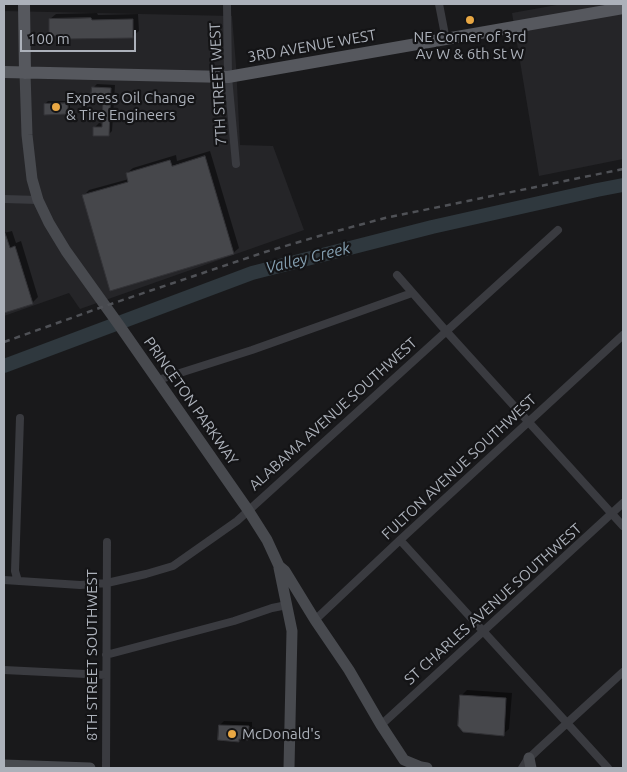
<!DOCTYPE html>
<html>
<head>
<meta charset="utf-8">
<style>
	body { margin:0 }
	#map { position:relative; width:627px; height:772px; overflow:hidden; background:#19191b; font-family:Ubuntu,sans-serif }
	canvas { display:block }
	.frame { position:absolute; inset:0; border:5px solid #acb1ba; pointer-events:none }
	.scale { position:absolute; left:20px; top:30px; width:116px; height:22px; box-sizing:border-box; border:2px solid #acb1ba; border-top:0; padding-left:6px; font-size:15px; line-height:18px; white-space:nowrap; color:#acb1ba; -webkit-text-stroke:4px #141416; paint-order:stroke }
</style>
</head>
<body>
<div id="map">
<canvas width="627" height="772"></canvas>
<div class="frame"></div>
<div class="scale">100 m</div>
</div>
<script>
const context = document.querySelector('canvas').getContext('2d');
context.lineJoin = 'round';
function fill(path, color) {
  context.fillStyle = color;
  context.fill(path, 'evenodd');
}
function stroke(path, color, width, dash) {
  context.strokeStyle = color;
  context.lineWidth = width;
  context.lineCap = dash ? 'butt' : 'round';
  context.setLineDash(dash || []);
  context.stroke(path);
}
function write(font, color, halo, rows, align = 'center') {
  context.font = font + ' Ubuntu,sans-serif';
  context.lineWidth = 4.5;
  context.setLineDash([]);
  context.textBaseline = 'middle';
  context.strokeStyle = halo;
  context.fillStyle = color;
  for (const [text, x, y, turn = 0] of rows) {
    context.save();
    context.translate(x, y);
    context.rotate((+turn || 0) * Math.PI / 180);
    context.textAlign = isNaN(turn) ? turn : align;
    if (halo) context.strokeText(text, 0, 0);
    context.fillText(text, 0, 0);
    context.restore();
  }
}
fill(new Path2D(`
	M562 4H623V159L539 176 512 13Z
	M4 11 232 16 236 65 240 145 273 146 304 230 80 309 69 293 4 316Z`), '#252528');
fill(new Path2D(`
	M97 13 98 15 138 14 139 31 133 36 68 35 50 19 56 14Z
	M97 84 115 85 112 131 108 135 94 128 99 123 103 124 105 95 93 88Z
	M48 101H70V111L68 113 45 104Z
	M210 151 239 248 233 253 83 196 89 190 129 179 127 173 133 168 176 155 177 161Z
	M12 231 16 243 21 241 38 297 32 303 4 312V233Z
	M467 690 512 693 509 729 503 734 462 695Z
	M224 721 252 722V734L248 738H241L239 740 220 725Z`), '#0007');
stroke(new Path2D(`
	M4 366 252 273 432 227 597 190 623 185`), '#2f383e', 14);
const building = new Path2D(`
	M91 18 92 20 133 19V38L67 39V36H49V19Z
	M92 87 111 88 109 136H93V127H102L103 96 91 95Z
	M68 103V114L44 115V104Z
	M205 156 234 254 110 291 82 195 128 182 126 173 170 160 172 166Z
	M4 233H5L10 248 15 246 33 304 4 313Z
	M460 695 506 698 504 736 463 732 458 726Z
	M219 725 249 726 248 740 239 739V742L218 740Z`);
fill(building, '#46474b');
stroke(building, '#333337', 1);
stroke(new Path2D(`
	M227 4 228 77 236 164
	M439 4 446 40
	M4 199 38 200
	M397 275 446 331 623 526
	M158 380 252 350 412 293
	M400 540 608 768
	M4 580 80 585 107 583 146 574 173 566 237 521 558 230
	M18 581 15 571 20 418
	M315 620 400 540 623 335
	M106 655 234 621 272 608 287 605
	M4 670 106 675
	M381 725 623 503
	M106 768 107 542
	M522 768 527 760 543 745 623 672`), '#3a3b40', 8);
stroke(new Path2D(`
	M25 73 27 135 32 179 38 200 49 223 66 251 119 325 248 510 267 540 279 566 285 571 315 620 349 670 381 725 404 760 421 767 427 768
	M279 568 292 631 289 768
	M529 758 531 768
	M4 765 90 768`), '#484a4f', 11);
stroke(new Path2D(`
	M24 4 25 73
	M4 72 228 77 623 8`), '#56585e', 12);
stroke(new Path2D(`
	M4 342 105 306 265 252 326 234 385 218 623 169`), '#4f5156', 2.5, [6, 5]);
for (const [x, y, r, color] of [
	[470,20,5,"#e8a743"],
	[56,107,5,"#e8a743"],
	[232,734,5,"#e8a743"]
]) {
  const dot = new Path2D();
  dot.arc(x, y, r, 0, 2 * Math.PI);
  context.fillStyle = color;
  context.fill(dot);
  stroke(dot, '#141416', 2);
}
write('15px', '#acb1ba', '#141416', [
	["NE Corner of 3rd",470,37,"center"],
	["Av W & 6th St W",470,54,"center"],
	["Express Oil Change",66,98],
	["& Tire Engineers",66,115],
	["McDonald's",242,734]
], 'left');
write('15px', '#acb1ba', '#141416', [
	["3RD AVENUE WEST",312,46,-10],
	["7TH STREET WEST",218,84,-93],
	["PRINCETON PARKWAY",191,401,55],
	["ALABAMA AVENUE SOUTHWEST",333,414,-42],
	["FULTON AVENUE SOUTHWEST",459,467,-43],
	["ST CHARLES AVENUE SOUTHWEST",493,604,-42],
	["8TH STREET SOUTHWEST",92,655,-90]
]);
write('italic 16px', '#85a0b2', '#141416', [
	["Valley Creek",308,258,-14]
]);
</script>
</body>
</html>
